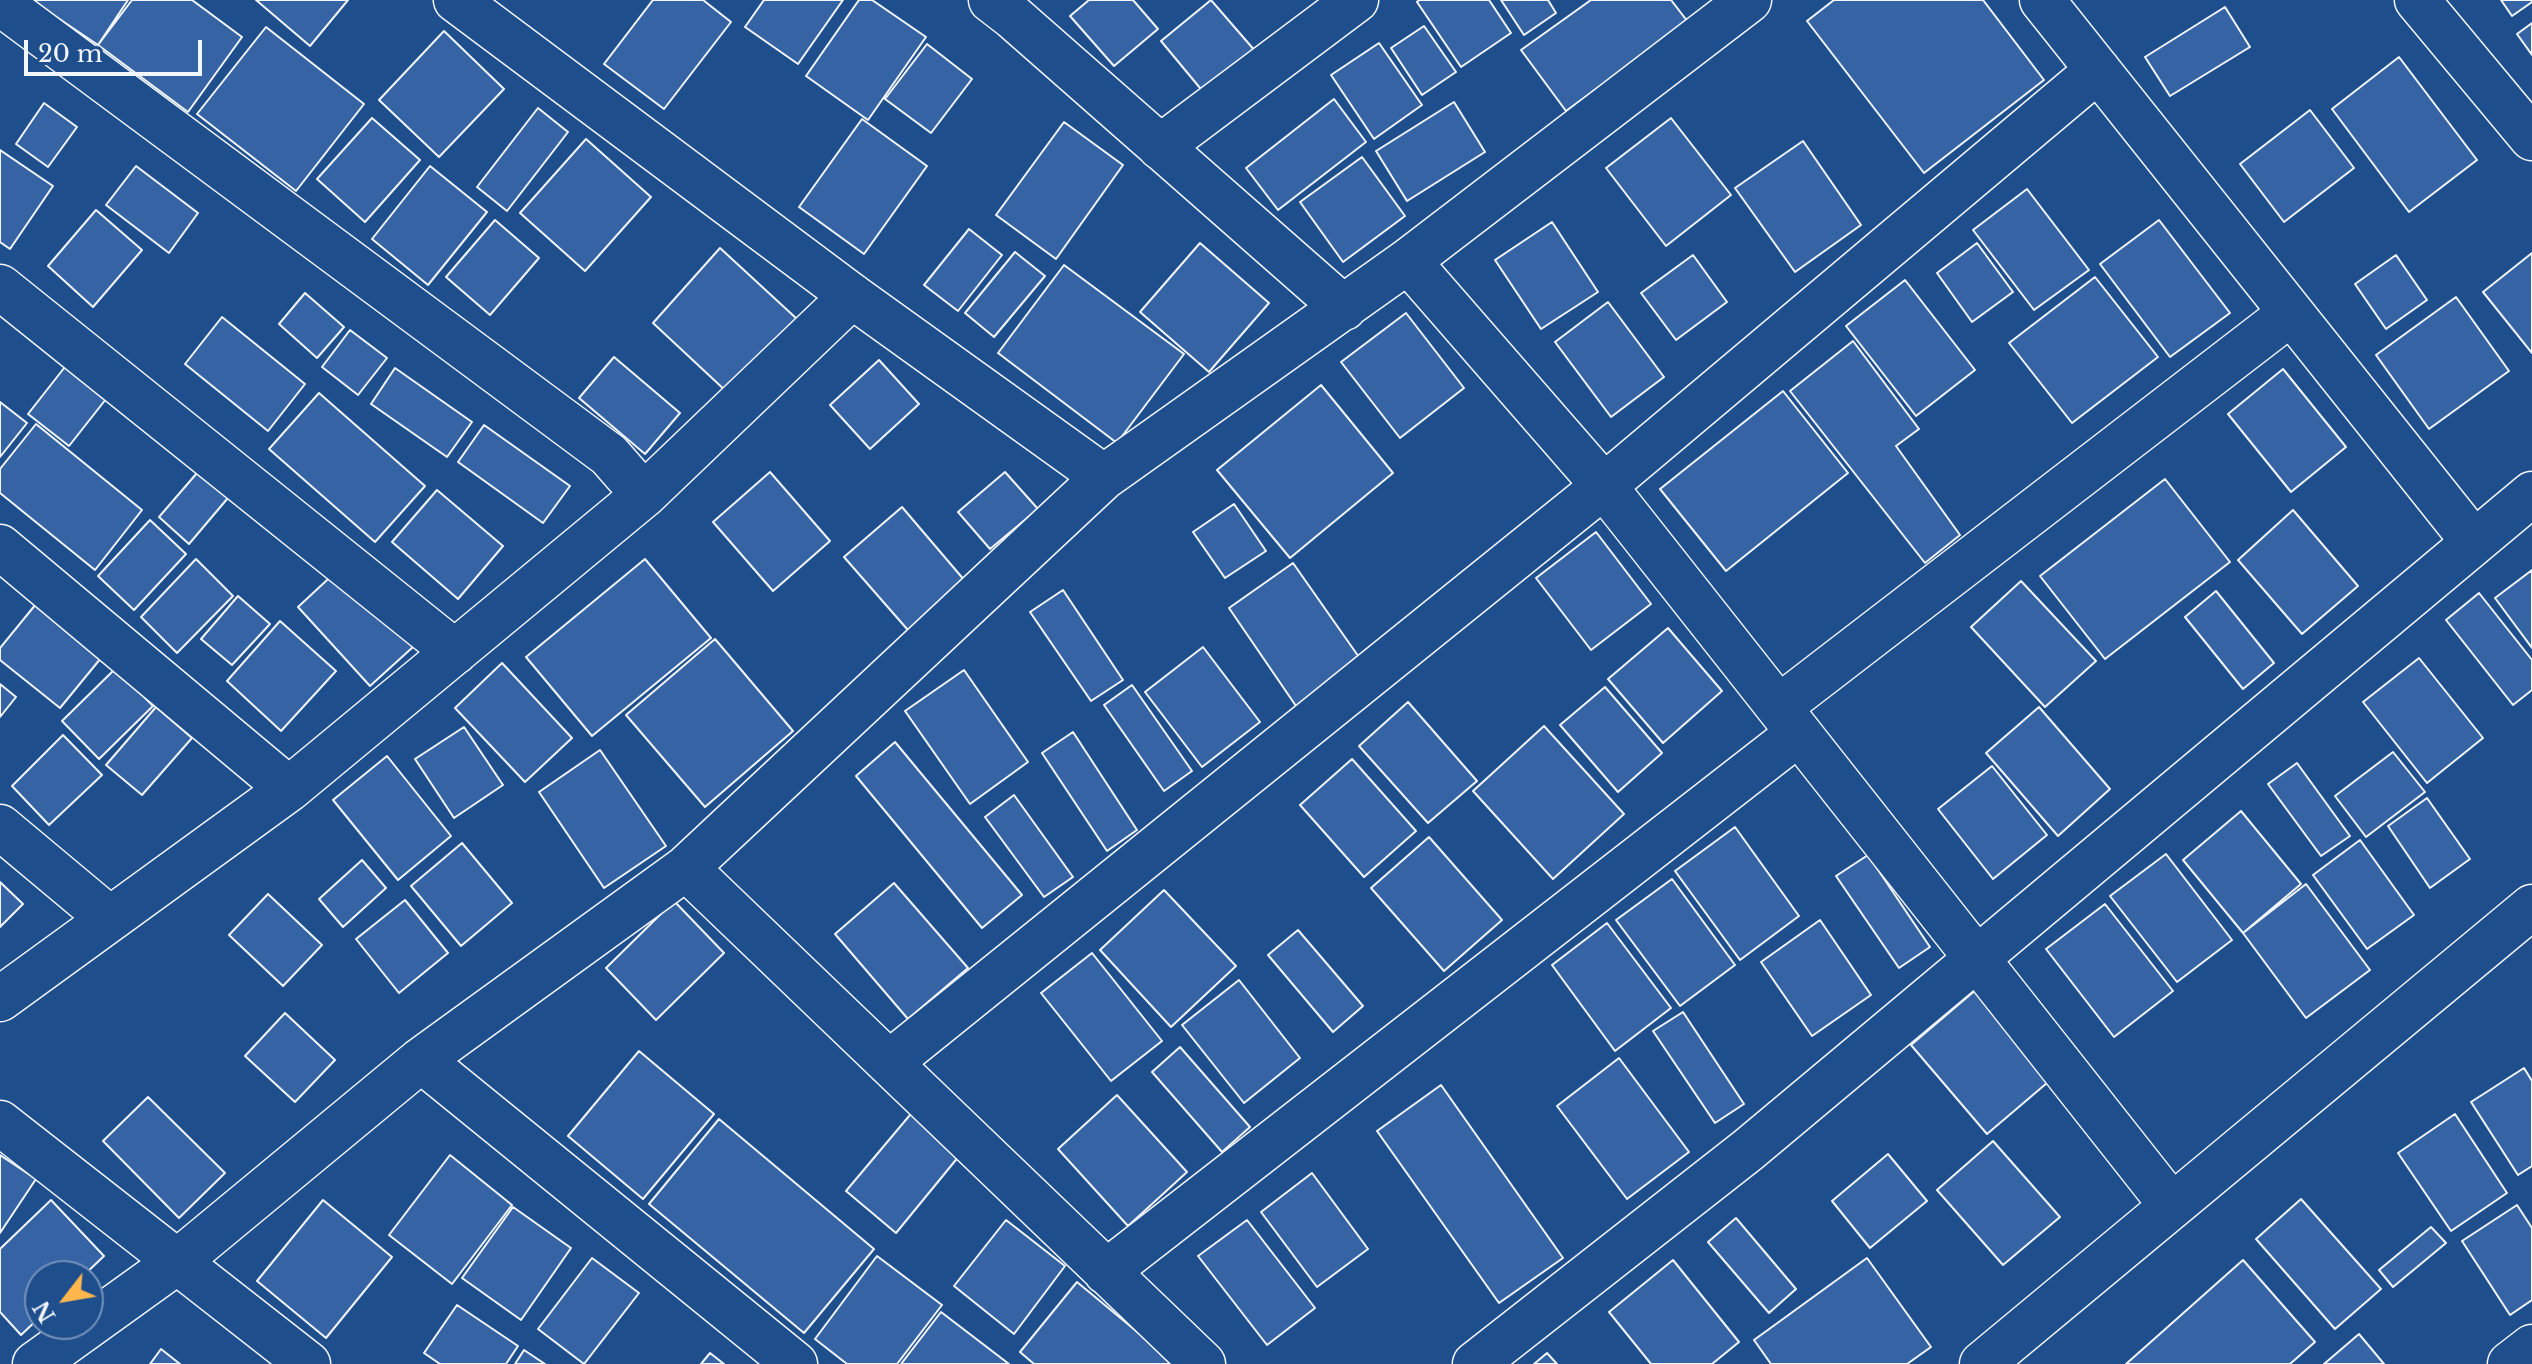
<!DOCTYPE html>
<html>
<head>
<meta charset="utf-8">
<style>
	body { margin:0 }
	#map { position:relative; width:2532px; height:1364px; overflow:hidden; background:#1f4e8c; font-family:"Libre Baskerville",serif }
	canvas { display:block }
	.north { position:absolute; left:24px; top:1260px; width:80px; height:80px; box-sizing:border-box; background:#1f4e8c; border:2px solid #7391ba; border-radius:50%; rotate:239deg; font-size:22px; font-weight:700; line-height:32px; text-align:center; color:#f2f6ff }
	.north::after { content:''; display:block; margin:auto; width:28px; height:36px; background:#ffb74d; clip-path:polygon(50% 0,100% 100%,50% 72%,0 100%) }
	.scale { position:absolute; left:24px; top:40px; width:178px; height:36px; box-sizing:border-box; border:4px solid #f2f6ff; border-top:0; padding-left:10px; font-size:24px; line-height:28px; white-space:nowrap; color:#f2f6ff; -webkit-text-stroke:6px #1f4e8c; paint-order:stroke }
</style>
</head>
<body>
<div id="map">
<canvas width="2532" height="1364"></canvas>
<div class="north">N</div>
<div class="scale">20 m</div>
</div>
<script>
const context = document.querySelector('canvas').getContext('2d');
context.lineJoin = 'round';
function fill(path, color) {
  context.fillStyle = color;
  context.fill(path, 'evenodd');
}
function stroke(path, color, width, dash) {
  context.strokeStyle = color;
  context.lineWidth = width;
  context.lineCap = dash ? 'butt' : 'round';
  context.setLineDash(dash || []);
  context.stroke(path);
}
const building = new Path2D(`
	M31 0H128L98 45Z
	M132 0H192L242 37 188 112 98 45Z
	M256 0H348L310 46Z
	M653 0H703L731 22 664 109 604 64Z
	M764 0H843L798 64 745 27Z
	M859 0H872L926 37 868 120 806 76Z
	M1089 0H1133L1158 29 1114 66 1070 16Z
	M1211 0 1256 52 1205 94 1161 41Z
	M1419 0H1489L1511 33 1461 67 1417 2Z
	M1501 0H1548L1556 13 1524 35Z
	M1591 0H1671L1688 22 1566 111 1521 50Z
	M1834 0H1983L2044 80 1924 173 1807 21Z
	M2501 0H2532V2L2512 16Z
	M2225 7 2250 47 2170 96 2145 57Z
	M2532 23V55L2517 34Z
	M1424 26 1456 72 1422 95 1391 48Z
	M266 27 364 104 296 191 197 114Z
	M444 31 504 89 439 157 379 100Z
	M1379 43 1422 105 1374 139 1331 75Z
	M927 44 972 79 931 133 885 99Z
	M2399 57 2477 160 2409 212 2332 109Z
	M1334 99 1366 142 1278 210 1246 168Z
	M1454 102 1485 152 1407 201 1376 151Z
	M44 103 77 127 48 167 16 144Z
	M538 108 568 132 507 211 477 187Z
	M2310 110 2354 168 2284 222 2240 164Z
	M372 118 420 160 365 222 317 179Z
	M1671 118 1731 195 1666 246 1606 168Z
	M862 119 927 166 864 254 799 207Z
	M1064 122 1123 165 1056 259 996 215Z
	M586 139 651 197 585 271 520 213Z
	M1803 141 1861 225 1795 272 1735 188Z
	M0 150 53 186 10 249 0 242Z
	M1362 157 1405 216 1343 262 1300 202Z
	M136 166 198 213 169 253 106 205Z
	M430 166 487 212 428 285 372 239Z
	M2027 189 2089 270 2034 310 1973 230Z
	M96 210 142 250 93 307 48 266Z
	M495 220 539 258 490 315 446 277Z
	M2159 220 2230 313 2170 357 2100 264Z
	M1552 222 1598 292 1541 329 1495 260Z
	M969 229 1002 255 958 311 924 285Z
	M1200 243 1269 303 1209 372 1140 312Z
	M1977 243 2013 292 1972 322 1937 273Z
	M720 248 797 319 728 393 653 323Z
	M1015 252 1045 276 994 337 965 313Z
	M2532 253V353L2483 292Z
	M1693 255 1727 302 1676 340 1641 293Z
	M2396 255 2427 300 2386 329 2355 284Z
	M1064 265 1184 354 1117 443 998 353Z
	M2095 277 2158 357 2072 423 2009 343Z
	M1905 280 1975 370 1916 416 1846 326Z
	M305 293 344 327 317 358 279 324Z
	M2456 297 2509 371 2429 429 2376 355Z
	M1608 302 1664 377 1611 417 1555 342Z
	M1406 313 1464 388 1400 438 1341 362Z
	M222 317 305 384 268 431 185 364Z
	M350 330 387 358 358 395 322 367Z
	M1853 341 1919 429 1896 446 1960 535 1925 563 1790 391Z
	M614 357 680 413 645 454 579 398Z
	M879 360 919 404 870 449 830 405Z
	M68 363 110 394 69 446 28 414Z
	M395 368 472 422 447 457 371 404Z
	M2283 369 2346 447 2291 492 2228 414Z
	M1321 385 1393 473 1290 558 1217 470Z
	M1783 391 1848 473 1726 571 1660 489Z
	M319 393 425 486 375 542 269 449Z
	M0 402 27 423 0 457Z
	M36 424 142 510 95 570 0 493V469Z
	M484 425 570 486 543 523 458 462Z
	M203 466 233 492 189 544 159 517Z
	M770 472 830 541 773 591 713 522Z
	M1005 472 1038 509 990 549 958 512Z
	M2165 479 2230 562 2105 659 2040 576Z
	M437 490 503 546 458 599 392 542Z
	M1234 504 1266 551 1225 578 1193 532Z
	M902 507 971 588 914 637 844 557Z
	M2293 510 2358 586 2302 634 2238 560Z
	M150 520 186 554 134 610 98 576Z
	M1596 532 1651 604 1591 650 1536 578Z
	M196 559 233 596 177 653 141 617Z
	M645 559 711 638 592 736 526 657Z
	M1293 563 1361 660 1296 706 1229 608Z
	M340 568 413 647 370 686 298 607Z
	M2532 570V648L2495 598Z
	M2021 581 2096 661 2045 707 1971 627Z
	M1063 590 1123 680 1091 701 1030 612Z
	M2216 591 2274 663 2243 689 2185 617Z
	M2479 593 2532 660V690L2513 705 2446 620Z
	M238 596 270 624 232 665 201 639Z
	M36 604 101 658 60 708 0 660V648Z
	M280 621 336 671 281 731 227 681Z
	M1668 628 1722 691 1663 743 1608 679Z
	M715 639 793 731 705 807 626 715Z
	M1203 647 1260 722 1202 767 1145 692Z
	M2419 658 2483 738 2427 783 2363 702Z
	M502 663 572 738 525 782 455 708Z
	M116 668 153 706 99 759 62 721Z
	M964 670 1028 762 970 804 905 711Z
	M0 684 16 697 0 717Z
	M1132 685 1192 771 1164 791 1104 705Z
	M1605 687 1662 753 1618 792 1560 725Z
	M1408 702 1477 781 1428 823 1359 746Z
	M156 707 192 738 142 795 106 765Z
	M2039 707 2110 789 2058 836 1986 753Z
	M1544 726 1624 814 1553 879 1473 791Z
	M464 727 503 785 454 818 415 759Z
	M1073 732 1137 830 1107 851 1042 753Z
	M63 735 102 775 49 825 12 786Z
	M895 742 1022 895 982 928 856 776Z
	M600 750 666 846 604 888 539 792Z
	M2393 752 2425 792 2366 837 2335 796Z
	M387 756 451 836 398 880 333 800Z
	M1352 759 1416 831 1364 877 1300 805Z
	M2297 763 2350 836 2321 856 2268 784Z
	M1992 766 2047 835 1993 879 1938 809Z
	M1014 795 1073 877 1044 897 985 817Z
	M2427 798 2470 859 2430 888 2388 826Z
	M2241 811 2301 884 2243 933 2183 860Z
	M1735 827 1799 916 1740 960 1675 871Z
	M1429 837 1502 920 1444 971 1371 888Z
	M2360 840 2414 915 2367 949 2313 875Z
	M462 843 512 903 461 946 411 886Z
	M2166 854 2232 940 2177 982 2110 896Z
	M1868 855 1930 947 1899 968 1836 876Z
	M362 860 386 888 343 927 319 899Z
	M1672 879 1735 965 1680 1006 1616 920Z
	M0 882 23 904 0 927Z
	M894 883 968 968 908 1019 835 934Z
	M2306 884 2370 970 2306 1018 2243 933Z
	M1164 890 1236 966 1171 1027 1100 950Z
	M268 894 322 945 283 986 229 935Z
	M405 900 448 953 399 993 356 939Z
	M674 901 724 953 656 1020 606 968Z
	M2105 904 2173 991 2114 1037 2046 949Z
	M1820 920 1871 995 1812 1036 1761 962Z
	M1607 923 1671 1008 1615 1051 1552 965Z
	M1298 930 1363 1006 1333 1032 1268 955Z
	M1092 953 1162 1041 1111 1081 1041 993Z
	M1239 980 1300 1058 1244 1103 1182 1025Z
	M1978 988 2054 1077 1987 1134 1911 1045Z
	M1683 1012 1744 1104 1715 1123 1653 1031Z
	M285 1013 335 1060 295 1102 245 1056Z
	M1180 1047 1250 1127 1222 1152 1152 1072Z
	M639 1051 714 1114 643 1199 568 1136Z
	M1619 1058 1689 1152 1627 1199 1557 1106Z
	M2524 1068 2532 1081V1166L2518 1175 2471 1102Z
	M1441 1085 1563 1258 1499 1303 1377 1131Z
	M1117 1095 1187 1172 1128 1226 1058 1149Z
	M148 1097 225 1173 179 1218 103 1141Z
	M915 1109 964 1150 896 1233 846 1191Z
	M2455 1114 2507 1193 2451 1231 2398 1153Z
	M719 1119 874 1249 804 1333 649 1204Z
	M1993 1141 2060 1217 2003 1265 1937 1190Z
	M1888 1154 1927 1201 1870 1248 1832 1201Z
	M0 1155 36 1179 0 1233Z
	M450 1155 512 1205 452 1284 389 1235Z
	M1312 1173 1368 1249 1317 1287 1261 1212Z
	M2301 1199 2381 1289 2335 1329 2256 1239Z
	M51 1200 104 1256 83 1276H40V1317L21 1335 0 1312V1249Z
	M323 1200 392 1257 326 1338 257 1281Z
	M2517 1205 2532 1228V1300L2510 1315 2462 1241Z
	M513 1207 571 1248 521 1320 462 1278Z
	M1736 1218 1796 1289 1769 1313 1708 1242Z
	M1006 1220 1065 1266 1014 1334 954 1286Z
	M1247 1220 1315 1308 1267 1345 1198 1256Z
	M2431 1227 2446 1243 2393 1287 2379 1270Z
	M877 1256 942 1305 897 1364H847L815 1339Z
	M592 1258 639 1293 584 1364 538 1329Z
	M1867 1258 1931 1347 1907 1364H1771L1754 1340Z
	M1673 1260 1739 1342 1712 1364H1651L1609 1312Z
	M2243 1260 2315 1342 2290 1364H2126Z
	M1077 1282 1176 1364H1034L1020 1352Z
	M457 1305 518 1346 506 1364H440L424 1353Z
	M941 1312 1009 1364H901Z
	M2359 1334 2384 1364H2324Z
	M161 1349 180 1364H150Z
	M524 1350 545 1364H515Z
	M710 1353 724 1364H701Z
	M1547 1353 1557 1364H1534Z`);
fill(building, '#3563a3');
stroke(building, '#f2f6ff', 2);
const minor = new Path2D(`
	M456 0 852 296 1104 477 1408 261 1749 0
	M991 0 1013 17 1344 308
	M2042 0 2473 541
	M2417 0 2532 138
	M0 3 609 455 644 495
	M1160 147 1356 0
	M1408 261 1604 486 2172 1206
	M0 287 455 652
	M0 547 289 789 0 999
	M1779 707 2291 313
	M289 789 644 495 852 296
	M0 827 110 919
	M686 868 1104 477
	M421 1060 795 1364
	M889 1063 1604 486 2098 70
	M0 1123 308 1364
	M1106 1272 1799 733
	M35 1364 177 1262 421 1060 686 868 1203 1364
	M1475 1364 1748 1150 2532 494
	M1982 1364 2532 907
	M2510 1364 2532 1347`);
stroke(minor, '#f2f6ff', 47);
stroke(minor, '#1f4e8c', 44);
</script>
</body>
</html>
